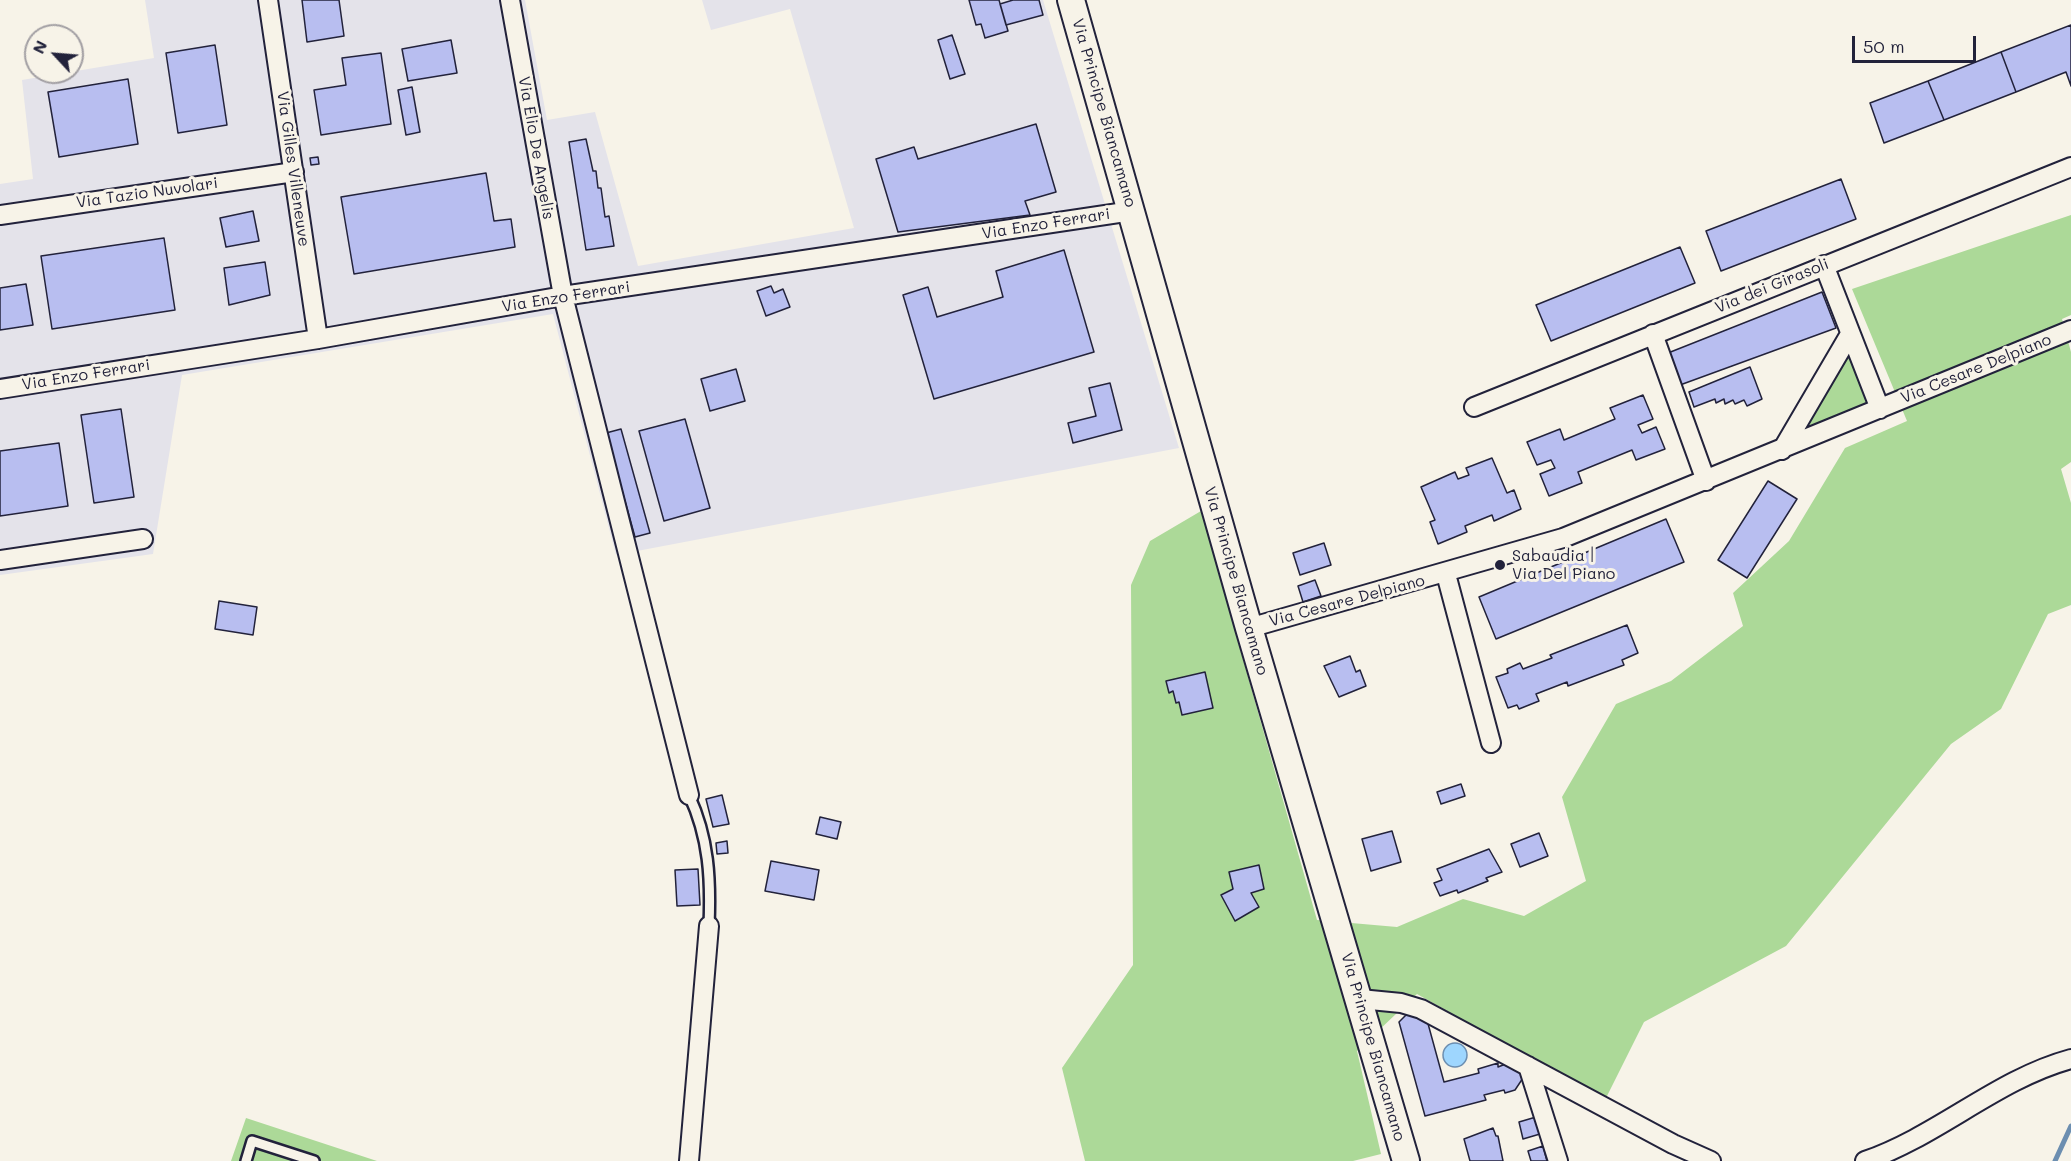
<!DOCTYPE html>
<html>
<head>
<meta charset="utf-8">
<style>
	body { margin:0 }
	#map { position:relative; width:2071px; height:1161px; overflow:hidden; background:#f7f3e8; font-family:Mali,sans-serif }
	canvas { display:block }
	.north { position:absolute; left:24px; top:24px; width:60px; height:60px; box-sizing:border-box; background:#f7f3e8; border:2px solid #a29fa3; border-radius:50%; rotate:296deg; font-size:16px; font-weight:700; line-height:24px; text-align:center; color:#22223b }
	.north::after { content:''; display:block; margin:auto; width:21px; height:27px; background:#22223b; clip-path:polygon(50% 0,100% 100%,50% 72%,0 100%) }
	.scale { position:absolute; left:1852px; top:36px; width:124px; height:27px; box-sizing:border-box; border:3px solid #22223b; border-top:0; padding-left:8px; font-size:18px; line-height:21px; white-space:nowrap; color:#22223b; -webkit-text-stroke:4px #f7f3e8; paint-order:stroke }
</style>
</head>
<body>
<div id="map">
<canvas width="2071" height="1161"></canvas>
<div class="north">N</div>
<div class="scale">50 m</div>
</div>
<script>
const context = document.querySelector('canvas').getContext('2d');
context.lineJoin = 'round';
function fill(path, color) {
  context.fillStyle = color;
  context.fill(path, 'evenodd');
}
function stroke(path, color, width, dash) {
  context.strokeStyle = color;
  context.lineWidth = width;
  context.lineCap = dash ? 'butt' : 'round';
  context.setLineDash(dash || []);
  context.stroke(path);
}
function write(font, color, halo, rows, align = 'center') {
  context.font = font + ' Mali,sans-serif';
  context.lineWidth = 6;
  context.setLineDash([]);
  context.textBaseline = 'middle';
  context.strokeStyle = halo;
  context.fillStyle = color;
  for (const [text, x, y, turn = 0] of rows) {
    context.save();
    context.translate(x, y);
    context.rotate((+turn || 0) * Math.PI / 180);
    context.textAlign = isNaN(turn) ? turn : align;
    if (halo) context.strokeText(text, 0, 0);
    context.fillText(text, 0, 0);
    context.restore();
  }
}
fill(new Path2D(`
	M145 0H525L547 120 595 112 638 266 854 228 790 9 711 30 702 0H1043L1179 448 616 555 553 314 182 375 153 554 0 575V184L33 179 22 80 154 58Z`), '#e4e3ea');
fill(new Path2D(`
	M2071 215V315L2062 319 2071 352V462L2061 469 2071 503V605L2048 614 2001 709 1951 744 1786 946 1644 1022 1605 1100 1417 994 1357 1051 1381 1154 1353 1161H1085L1062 1068 1133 965 1131 585 1150 541 1201 511 1317 920 1397 927 1463 899 1524 916 1586 881 1562 797 1616 704 1671 681 1743 626 1733 593 1789 541 1845 448 1907 421 1852 289Z
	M1850 354 1868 403 1805 431Z
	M246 1118 377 1161H231Z`), '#acd998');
const water = new Path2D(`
	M1443 1055a12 12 0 1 1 24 0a12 12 0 1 1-24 0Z`);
fill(water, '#9ed6fe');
stroke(water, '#6c8eb0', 1.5);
stroke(new Path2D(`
	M2055 1161 2071 1126`), '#6c8eb0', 5);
const building = new Path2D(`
	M302 0H339L344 36 307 42Z
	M969 0H999L1008 31 985 38 981 24 976 25Z
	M1013 0H1039L1043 15 1006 25 1000 4Z
	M2071 25V86L2066 72 2016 92 2001 52Z
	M952 35 965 74 950 79 938 40Z
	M451 40 457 73 408 81 402 49Z
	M215 45 227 125 178 133 166 53Z
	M2001 52 2016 92 1944 120 1928 81Z
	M381 53 391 124 321 135 314 90 346 85 342 58Z
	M128 79 138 144 59 157 48 92Z
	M1928 81 1944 120 1884 143 1870 103Z
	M412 87 420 132 406 135 398 90Z
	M1036 124 1056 192 1025 201 1030 215 898 232 876 159 914 147 918 159Z
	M586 139 593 171H596L598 188H601L605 217 609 216 614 246 586 250 569 142Z
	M318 157 319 164 311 165 310 158Z
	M486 173 494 221 511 219 515 247 354 274 341 197Z
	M1841 179 1856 219 1721 271 1706 231Z
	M253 211 259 241 226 247 220 218Z
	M164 238 175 310 52 329 41 256Z
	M1680 247 1695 283 1551 341 1536 305Z
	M1064 250 1094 352 934 399 903 295 928 287 937 317 1003 297 996 271Z
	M265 262 270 295 229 305 224 268Z
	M26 284 33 325 0 330V288Z
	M771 286 774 293 783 289 790 307 766 316 757 291Z
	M1822 292 1836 328 1680 385 1668 353Z
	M1750 367 1762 399 1747 406 1744 400 1735 404 1733 400 1725 404 1724 399 1716 403 1715 399 1694 407 1689 392Z
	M736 369 745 401 710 411 701 379Z
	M1110 383 1122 430 1073 443 1068 423 1096 416 1089 388Z
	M1643 395 1653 419 1638 425 1642 433 1656 427 1665 449 1636 460 1632 450 1578 472 1582 483 1549 496 1540 474 1555 468 1551 460 1537 465 1527 442 1560 429 1564 440 1615 419 1610 408Z
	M121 409 134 497 94 503 81 415Z
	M685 419 710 508 664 521 639 431Z
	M621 429 650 533 635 537 606 433Z
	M59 443 68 506 0 516V451Z
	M1492 458 1507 493 1514 490 1521 509 1494 521 1492 515 1465 526 1467 532 1438 544 1430 522 1435 520 1421 487 1455 472 1458 479 1469 475 1466 468Z
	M1768 481 1797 499 1747 578 1718 560Z
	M1666 519 1684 562 1496 639 1479 597Z
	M1324 543 1331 565 1300 575 1293 553Z
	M1315 580 1321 596 1303 602 1298 586Z
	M219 601 257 607 253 635 215 629Z
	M1627 625 1638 653 1622 660 1624 665 1568 686 1567 682 1536 694 1539 701 1519 709 1517 705 1508 708 1496 677 1508 673 1507 669 1520 663 1523 669 1552 658 1550 655Z
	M1350 656 1356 672 1360 670 1366 686 1339 697 1324 666Z
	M1205 672 1213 708 1182 715 1179 702 1176 703 1173 691 1169 693 1166 681Z
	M1461 784 1465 796 1441 804 1437 792Z
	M722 795 729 824 713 827 706 799Z
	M820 817 841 822 837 839 816 834Z
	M1392 831 1401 862 1371 871 1362 839Z
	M1539 833 1548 856 1520 867 1511 844Z
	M727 841 728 853 717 854 716 843Z
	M1489 849 1502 872 1486 878 1488 881 1458 893 1457 890 1440 896 1434 883 1442 880 1437 869Z
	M771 861 819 870 814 900 765 891Z
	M1259 865 1264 889 1251 893 1259 907 1235 921 1221 895 1233 889 1229 872Z
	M698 869 700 905 677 906 675 870Z
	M1410 1011 1427 1020 1444 1082 1479 1073 1478 1069 1498 1063V1067L1508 1063 1521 1068 1523 1078 1515 1090 1505 1093 1504 1090 1484 1095 1486 1100 1425 1116 1399 1022Z
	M1536 1117 1540 1134 1523 1139 1519 1122Z
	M1493 1128 1496 1136H1498L1503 1161H1470L1464 1139Z
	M1543 1146 1547 1161H1531L1528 1151Z`);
fill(building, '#b8bef0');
stroke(building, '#22223b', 1.5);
const lane = new Path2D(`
	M689 795C709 838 711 879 709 926
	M246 1161 252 1141 314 1161`);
const street = new Path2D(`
	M268 0 318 339
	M510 0 563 296 689 795
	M0 215 294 172
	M1824 265 1880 409
	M1653 334 1706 481
	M0 389 318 339 563 296 1132 211
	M1474 407 2071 167
	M1782 450 1850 334
	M0 560 143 539
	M1446 574 1491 743
	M1249 628 1563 538 2071 330
	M1360 999 1401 1003 1421 1009 1673 1144 1711 1161
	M1528 1066 1558 1161
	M689 1161 709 926
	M1865 1161C1938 1136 1997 1079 2071 1059`);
const secondary = new Path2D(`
	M1071 0 1249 628 1406 1161`);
stroke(lane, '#22223b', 14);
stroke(street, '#22223b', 22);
stroke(secondary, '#22223b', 30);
stroke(lane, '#f7f3e8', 9);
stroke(street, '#f7f3e8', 18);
stroke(secondary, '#f7f3e8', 26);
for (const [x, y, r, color] of [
	[1500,565,6,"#22223b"]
]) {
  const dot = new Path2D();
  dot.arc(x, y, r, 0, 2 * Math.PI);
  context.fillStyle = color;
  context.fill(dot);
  stroke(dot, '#f7f3e8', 2);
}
write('16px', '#22223b', '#f7f3e8', [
	["Via Principe Biancamano",1104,113,74],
	["Via Elio De Angelis",536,148,80],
	["Via Gilles Villeneuve",293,169,82],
	["Via Tazio Nuvolari",147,193,-8],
	["Via Enzo Ferrari",1046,224,-9],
	["Via dei Girasoli",1772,286,-22],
	["Via Enzo Ferrari",566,297,-9],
	["Via Cesare Delpiano",1976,369,-22],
	["Via Enzo Ferrari",86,375,-9],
	["Via Principe Biancamano",1236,581,74],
	["Via Cesare Delpiano",1347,601,-15],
	["Via Principe Biancamano",1373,1047,74]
]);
write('16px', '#22223b', '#f7f3e8', [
	["Sabaudia |",1512,556],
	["Via Del Piano",1512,574]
], 'left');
</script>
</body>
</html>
